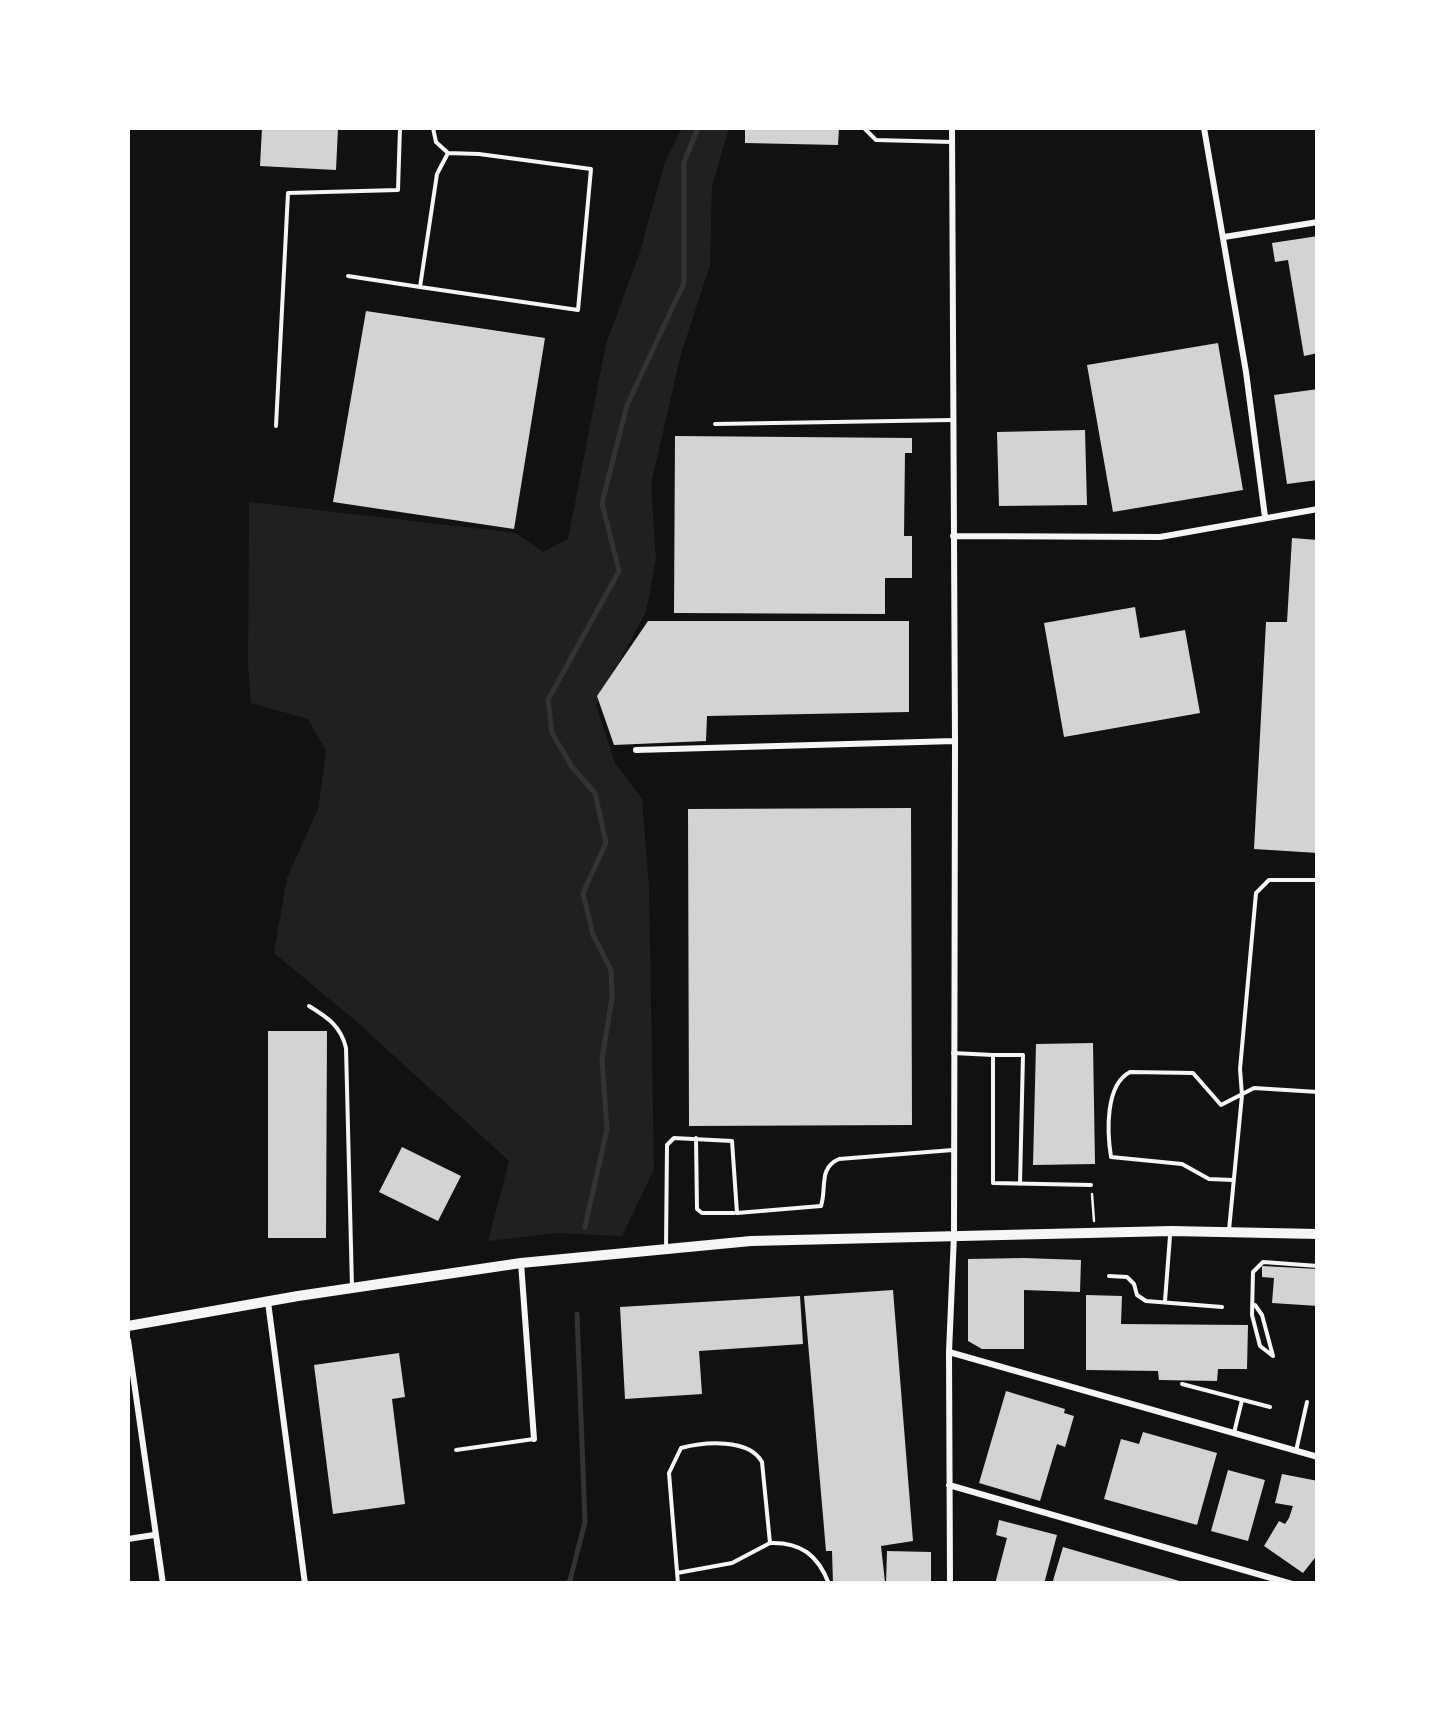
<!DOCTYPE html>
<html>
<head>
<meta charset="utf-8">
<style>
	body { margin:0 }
	#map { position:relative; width:1445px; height:1711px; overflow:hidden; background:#111; font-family:"Golos Text",sans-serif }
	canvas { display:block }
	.frame { position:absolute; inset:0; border:130px solid #fff; pointer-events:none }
</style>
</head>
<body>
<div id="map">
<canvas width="1445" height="1711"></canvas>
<div class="frame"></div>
</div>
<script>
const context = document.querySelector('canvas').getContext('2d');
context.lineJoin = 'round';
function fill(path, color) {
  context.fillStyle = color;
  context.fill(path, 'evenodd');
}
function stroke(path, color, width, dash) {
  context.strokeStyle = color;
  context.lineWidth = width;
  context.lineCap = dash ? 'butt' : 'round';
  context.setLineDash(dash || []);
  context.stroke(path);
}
fill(new Path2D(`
	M682 128H729L712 187 710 265 681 354 651 484 656 559 646 612 596 705 615 763 642 799 649 887 654 1169 622 1236 557 1233 488 1241 509 1161 357 1022 274 953 287 878 318 809 326 751 308 719 251 703 248 666 249 502 516 533 543 552 568 539 606 344 640 252 665 161Z`), '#202020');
stroke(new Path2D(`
	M585 1227 607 1129 602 1059 612 998 611 970 593 935 583 893 606 843 595 793 572 767 552 733 548 700 619 571 602 503 627 405 684 283V162L698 128
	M569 1584 585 1522 577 1314`), '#333', 5);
fill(new Path2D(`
	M262 128H338L336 170 260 166Z
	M745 128H839L838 145 745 143Z
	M1318 236V353L1304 356 1288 260 1275 262 1272 243Z
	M366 311 545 338 514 529 333 502Z
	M1218 343 1243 490 1113 512 1087 365Z
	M1318 389V480L1287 484 1274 395Z
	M1085 430 1087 505 999 506 997 432Z
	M675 436 912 438V453H905L904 536H912V578H885V614L674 613Z
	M1292 538 1318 540V853L1254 849 1266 622H1287Z
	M1135 607 1140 638 1185 630 1200 713 1064 737 1044 623Z
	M648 621H909V712L707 716 706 741 614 745 597 696Z
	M911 808 912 1125 689 1126 688 809Z
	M268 1031H327L326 1238H268Z
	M1093 1043 1095 1164 1033 1165 1036 1044Z
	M402 1147 461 1176 438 1221 379 1192Z
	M1024 1258 1081 1260 1080 1292 1024 1290V1349H982L968 1341V1259Z
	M1262 1266 1318 1269V1306L1272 1303 1274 1278 1262 1277Z
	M893 1290 913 1541 881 1546 885 1582 833 1584 832 1551H826L804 1296Z
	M1086 1295 1122 1296 1121 1324 1248 1325 1247 1369H1218L1217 1381 1159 1380 1158 1371 1086 1370Z
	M800 1296 803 1344 699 1351 702 1394 625 1399 620 1307Z
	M399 1353 405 1397 392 1399 405 1504 333 1514 314 1365Z
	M1006 1391 1065 1409 1064 1413 1074 1416 1065 1447 1057 1444 1040 1501 979 1483Z
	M1143 1432 1217 1453 1197 1525 1104 1499 1121 1439 1139 1444Z
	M1228 1470 1265 1480 1248 1541 1211 1531Z
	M1282 1474 1318 1481V1554L1303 1573 1264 1546 1279 1521 1285 1524 1289 1518 1293 1506 1275 1503Z
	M999 1520 1057 1535 1044 1584H995L1007 1538 996 1535Z
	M1063 1547 1183 1582V1584H1052Z
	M887 1551 931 1552V1584H886Z`), '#d3d3d3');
stroke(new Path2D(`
	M1092 1194 1094 1221`), '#f5f5f5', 2.5);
stroke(new Path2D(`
	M433 128 436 142 448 153 479 154 591 169 578 310 420 287 437 174 448 153
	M531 128H539
	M864 128 876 140 952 142
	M348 276 420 287
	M715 424 953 420
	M276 426 288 193 398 190 400 128
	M309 1006C327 1017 341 1026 346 1048L352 1287
	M953 1053 993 1055V1183L1091 1185
	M993 1055H1023L1020 1184
	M696 1138 697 1209 702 1213H734
	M1233 1180 1209 1179 1182 1164 1111 1157C1107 1132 1105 1085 1130 1072L1193 1073 1221 1105 1254 1088 1318 1092
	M1229 1230 1242 1095 1240 1069 1256 893 1269 880H1318
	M666 1248 667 1145 674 1138 732 1141 737 1213 821 1206C827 1188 818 1168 839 1159L953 1150
	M1109 1276 1127 1277 1134 1284 1137 1295 1146 1301 1222 1307
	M1165 1301 1170 1236
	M1255 1305 1262 1315 1273 1356
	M1273 1356 1260 1346 1252 1315 1253 1272 1263 1262 1318 1266
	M1182 1384 1270 1407
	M1234 1433 1242 1400
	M456 1450 534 1439
	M1296 1451 1307 1402
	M677 1573 732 1563 770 1543
	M678 1584 669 1473 681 1448C704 1442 749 1438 762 1462L770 1543C801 1542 818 1555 829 1584`), '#f5f5f5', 4);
stroke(new Path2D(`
	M1204 128 1246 372 1265 517
	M1224 237 1318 222
	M953 536 1160 537 1318 509
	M636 750 955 741
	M521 1263 534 1439
	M268 1302 305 1584
	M128 1340 163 1584
	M949 1352 1318 1457
	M949 1485 1292 1584
	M128 1539 154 1535
	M950 1584 949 1352 954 1235 955 741 952 128`), '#f5f5f5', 6);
stroke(new Path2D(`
	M128 1326 298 1296 521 1263 751 1241 1171 1231 1318 1234`), '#f5f5f5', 10);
</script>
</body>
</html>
